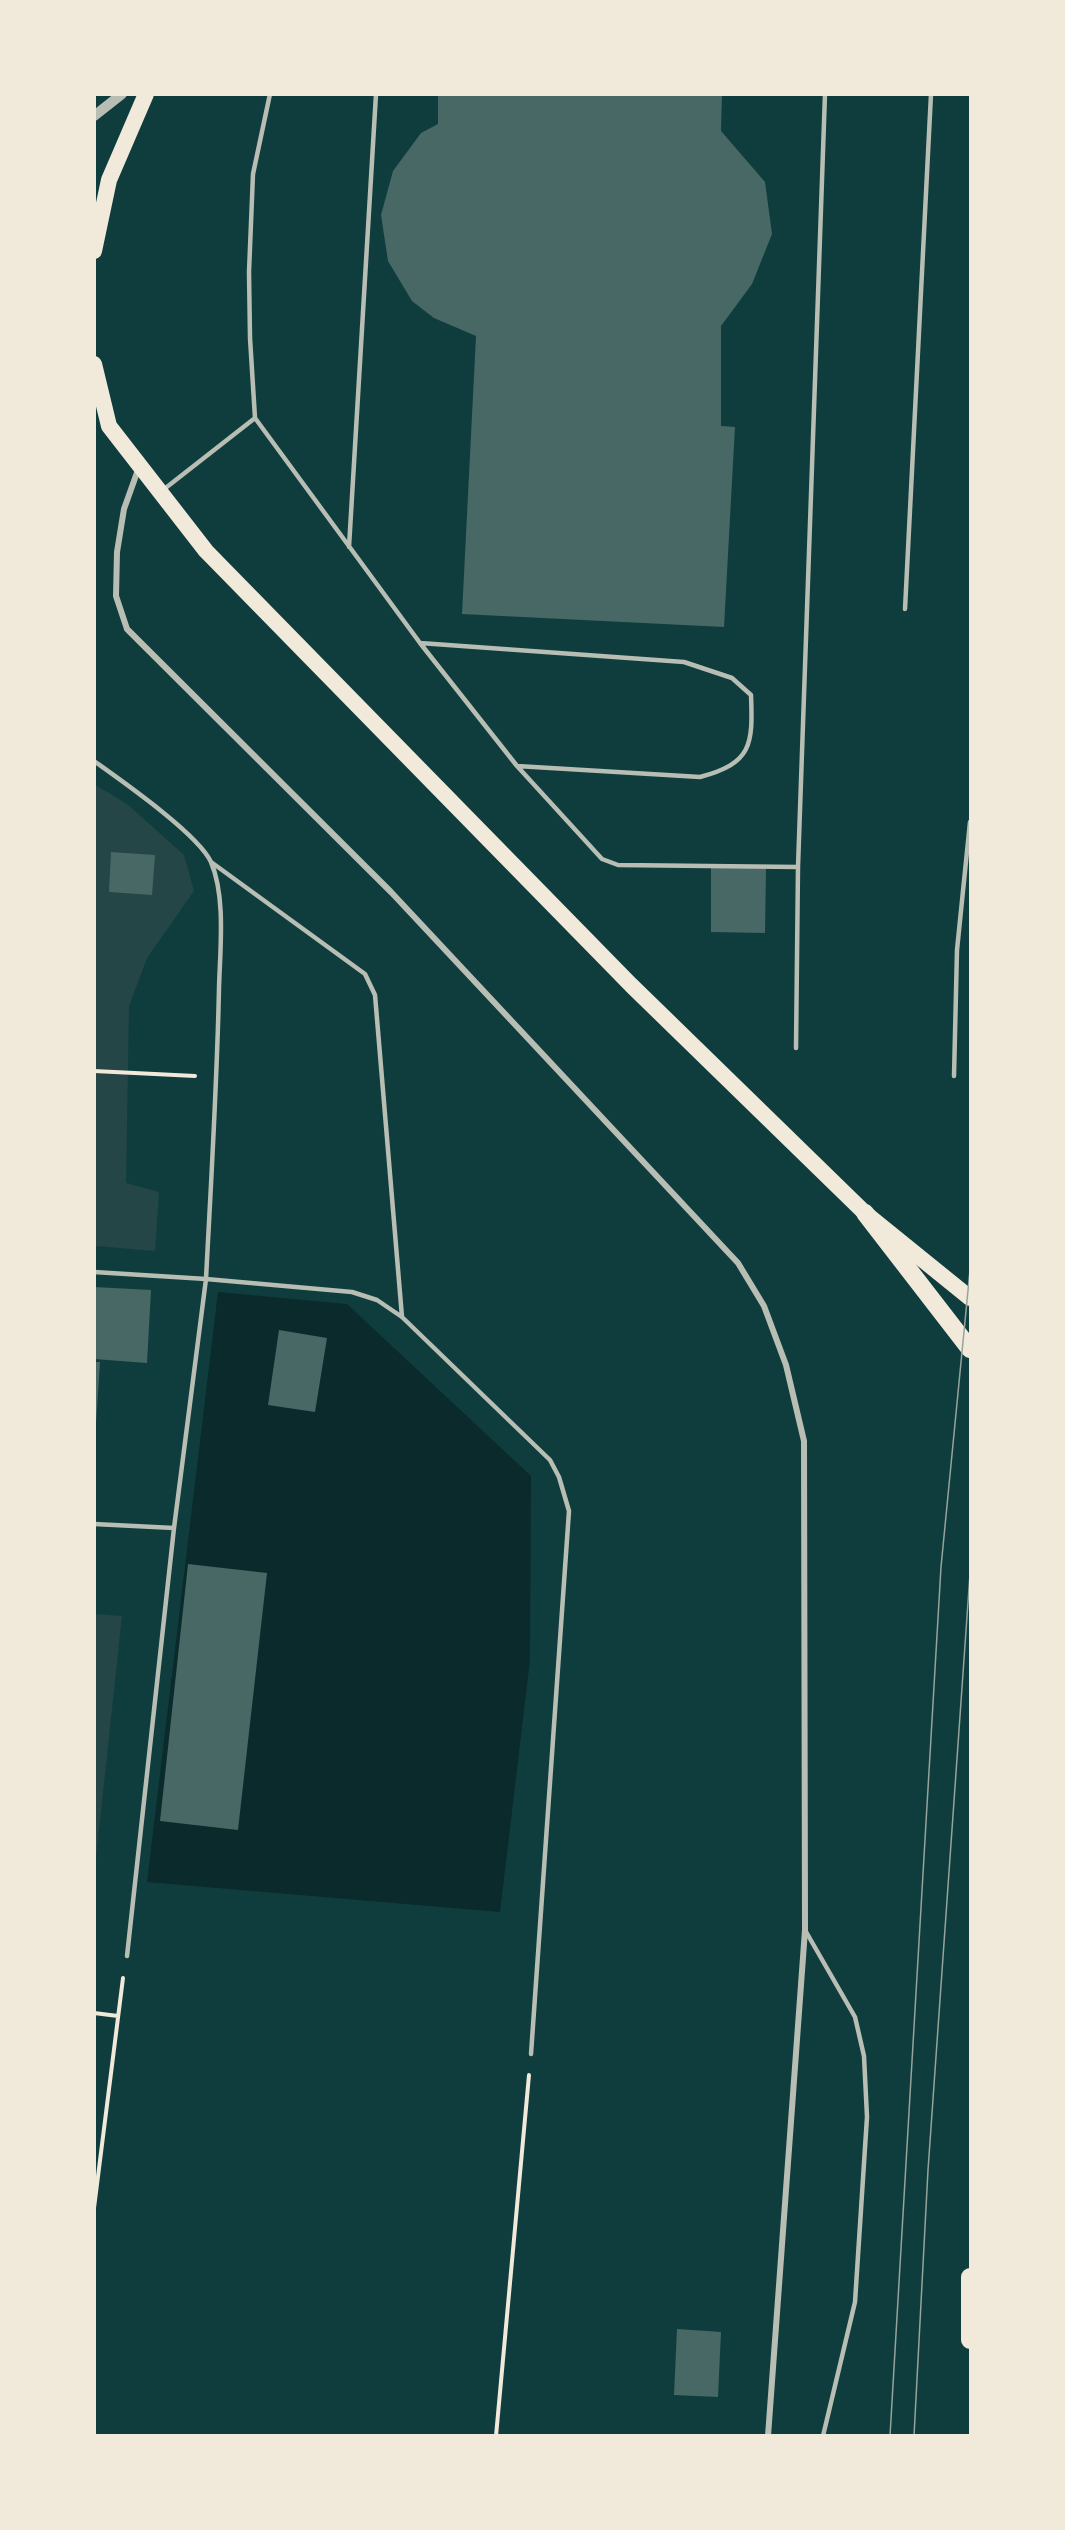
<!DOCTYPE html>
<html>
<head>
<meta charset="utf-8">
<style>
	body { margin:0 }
	#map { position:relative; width:1065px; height:2530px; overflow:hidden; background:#0f3d3e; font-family:"Noto Sans",sans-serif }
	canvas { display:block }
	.frame { position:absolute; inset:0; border:96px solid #f1e9da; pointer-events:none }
</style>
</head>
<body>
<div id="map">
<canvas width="1065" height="2530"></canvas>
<div class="frame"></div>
</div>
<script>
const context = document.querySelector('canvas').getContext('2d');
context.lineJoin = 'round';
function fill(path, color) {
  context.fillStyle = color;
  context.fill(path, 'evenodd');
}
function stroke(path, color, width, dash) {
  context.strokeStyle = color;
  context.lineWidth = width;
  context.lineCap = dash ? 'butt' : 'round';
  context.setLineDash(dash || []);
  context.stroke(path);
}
fill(new Path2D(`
	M94 784 127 804 184 855 194 891 147 958 129 1006 126 1183 159 1192 155 1251 95 1246Z
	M95 1614 122 1616 95 1868 94 1614Z`), '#244646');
fill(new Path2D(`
	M218 1292 347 1304 531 1476 530 1660 500 1912 147 1882Z`), '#0a2a2b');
fill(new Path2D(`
	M438 94H722L721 131 765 182 772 234 752 284 721 326V426L735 427 724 627 462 614 476 336 434 318 412 301 388 261 381 215 393 171 421 133 438 124Z
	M111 852 155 855 152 895 109 892Z
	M711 867 766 868 765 933 711 932Z
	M94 1287 151 1290 147 1363 94 1359Z
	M279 1330 327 1338 315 1412 268 1405Z
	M94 1362H100L96 1423H94Z
	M188 1564 267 1573 238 1830 160 1821Z
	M677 2329 721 2332 718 2397 674 2395Z`), '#486865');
stroke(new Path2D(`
	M94 1071 195 1076
	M94 2013 118 2016
	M94 2208 123 1978
	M496 2436 529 2075`), '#f1e9da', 4);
stroke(new Path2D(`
	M270 94 253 174 249 272 250 338 255 418 420 643 517 766 602 859 618 865 798 867
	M163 490 255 418
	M349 547 376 94
	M905 609 931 94
	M420 643 684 662 732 678 751 695C753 745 752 763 700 777L517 766
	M94 761C122 781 198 834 211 862 226 897 220 950 219 988 217 1086 211 1182 206 1279L94 1272
	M211 862 365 974 375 995 402 1317
	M796 1048 798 867 825 94
	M954 1076 957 950 970 822
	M94 1524 174 1528
	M805 1930 855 2017 864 2056 867 2117 855 2302 823 2436
	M127 1956 174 1528 206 1279 352 1292 377 1300 402 1317 550 1460 559 1477 569 1511 531 2054`), '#b8beb3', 4.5);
stroke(new Path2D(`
	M139 467 124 509 117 552 116 596 127 629 391 892 738 1263 764 1306 786 1365 804 1441 805 1930 768 2436`), '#b8beb3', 6);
stroke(new Path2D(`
	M94 116 122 94`), '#b8beb3', 10);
stroke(new Path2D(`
	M94 251 109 180 146 94
	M94 364 109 426 206 551 631 985 865 1213 970 1298`), '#f1e9da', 16);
stroke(new Path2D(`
	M865 1213 970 1349
	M970 2277V2340`), '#f1e9da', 18);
stroke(new Path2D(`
	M890 2436 941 1567 970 1270
	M914 2436 928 2170 970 1574`), '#97a49c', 1.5);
</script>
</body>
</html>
